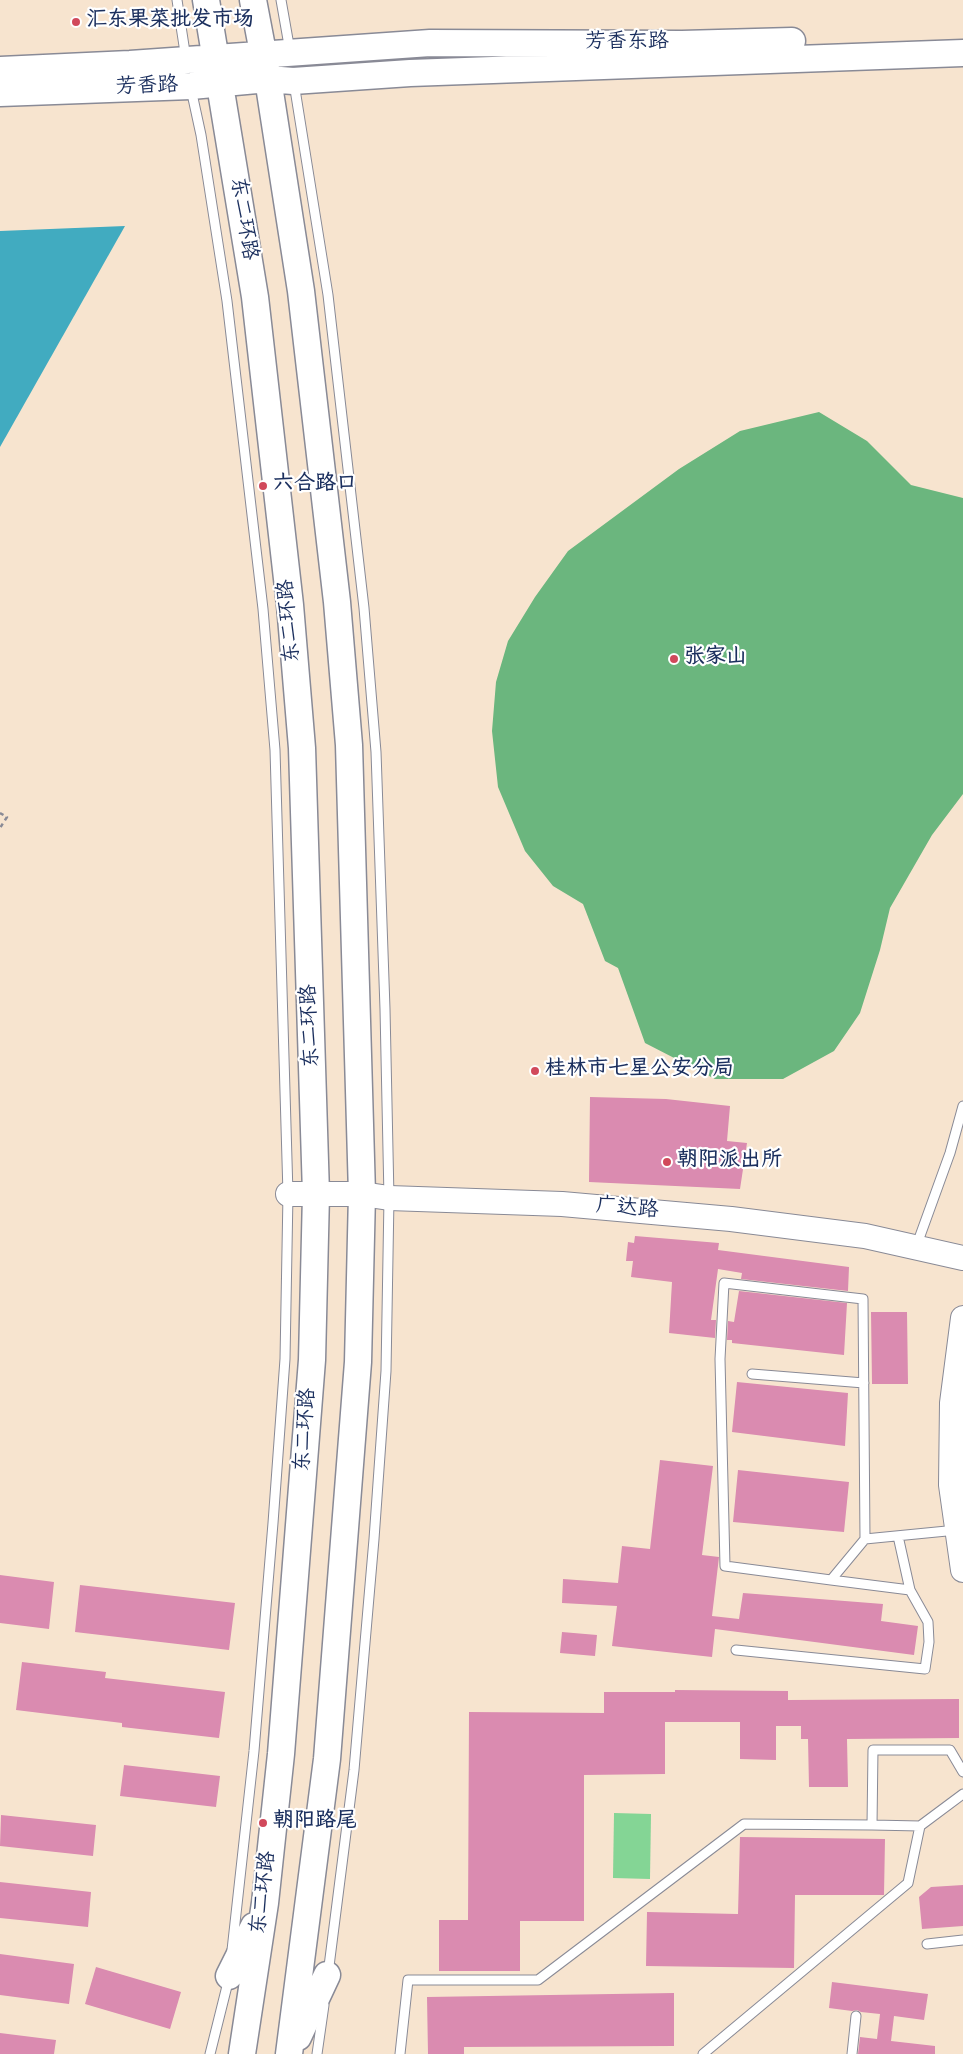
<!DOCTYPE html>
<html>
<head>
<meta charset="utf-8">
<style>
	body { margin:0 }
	canvas { display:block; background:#f7e4cf }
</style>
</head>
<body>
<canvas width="963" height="2054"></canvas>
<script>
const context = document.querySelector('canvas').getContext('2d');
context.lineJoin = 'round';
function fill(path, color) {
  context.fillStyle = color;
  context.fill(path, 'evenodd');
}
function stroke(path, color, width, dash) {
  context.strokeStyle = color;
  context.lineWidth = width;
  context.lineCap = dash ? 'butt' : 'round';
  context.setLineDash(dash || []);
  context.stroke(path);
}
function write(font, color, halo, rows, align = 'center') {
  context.font = font + ' "Indie Flower","LXGW WenKai TC",sans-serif';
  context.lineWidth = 4.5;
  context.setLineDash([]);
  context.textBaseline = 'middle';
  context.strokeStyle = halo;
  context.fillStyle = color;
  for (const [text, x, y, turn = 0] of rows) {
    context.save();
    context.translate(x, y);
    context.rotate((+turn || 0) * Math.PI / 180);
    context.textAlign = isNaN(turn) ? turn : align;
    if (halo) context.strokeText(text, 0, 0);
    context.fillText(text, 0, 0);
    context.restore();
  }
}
fill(new Path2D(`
	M614 1813 651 1814 650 1879 613 1878Z`), '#84d595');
fill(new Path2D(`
	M819 412 867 441 911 485 963 498V794L932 835 890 908 880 950 860 1013 834 1051 783 1079H715L645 1043 618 968 605 961 583 904 553 886 525 851 498 787 492 731 496 682 508 641 535 597 568 551 679 469 740 431Z`), '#6bb67e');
fill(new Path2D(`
	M125 226 0 447V231Z`), '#41abc0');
fill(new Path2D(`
	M590 1097 666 1099 730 1106 727 1141 747 1143 740 1189 589 1182Z
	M635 1236 719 1243 718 1250 849 1267 848 1291 741 1279 742 1273 718 1269 711 1320H716L715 1338 669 1333 672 1282 631 1277 633 1261H626L628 1242 634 1243Z
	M739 1291 847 1303 844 1355 732 1343V1340H727L728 1321 734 1322Z
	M871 1312H907L908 1384H872Z
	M737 1382 848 1393 845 1446 732 1432Z
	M660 1460 713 1466 702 1555 719 1557 712 1616 739 1619 743 1593 883 1604 881 1621 918 1626 914 1655 715 1629 712 1657 612 1646 617 1606 562 1603 563 1579 618 1583 622 1546 650 1549Z
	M738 1470 849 1482 844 1532 733 1522Z
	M0 1575 54 1582 49 1629 0 1623Z
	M80 1585 235 1603 229 1650 75 1632Z
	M562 1632 597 1635 595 1656 560 1653Z
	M22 1662 106 1672 105 1678 225 1692 219 1738 122 1727V1723L16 1710Z
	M675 1690 788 1691V1700L959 1699V1738L847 1739 848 1787H809L808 1739H801V1726H776V1760L740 1759V1722H665V1774L584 1775V1921H520V1971H439V1920H468L469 1712 604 1713V1692H675Z
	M124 1765 220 1776 216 1807 120 1796Z
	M1 1815 96 1825 93 1856 0 1846Z
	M740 1837 885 1839 884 1895H795L794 1968 646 1966 647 1912 738 1914Z
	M0 1882 91 1892 88 1927 0 1918Z
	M963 1885V1926L922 1929 919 1897 931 1887Z
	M0 1954 74 1964 69 2004 0 1995Z
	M96 1967 181 1992 170 2029 85 2004Z
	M832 1982 928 1994 924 2020 894 2016 891 2041 935 2046V2054H858L860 2037 877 2039 880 2014 861 2012 857 2010 852 2011 829 2008Z
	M674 1993V2046L464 2047V2054H428L427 1997Z
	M0 2033 56 2040 54 2054H0Z`), '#da8bb0');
const lane = new Path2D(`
	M177 0 186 59
	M281 0 290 51
	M294 83 328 295 364 608 376 752 385 1009 389 1198 386 1371 374 1539 354 1770 328 1974
	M191 89 201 135 227 301 263 609 275 750 288 1194 285 1359 273 1523 254 1751 232 1950
	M916 1247 950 1153 963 1106
	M752 1374 864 1383
	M865 1539 831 1580 725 1566 720 1359 724 1283 863 1299 865 1539 957 1530
	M831 1580 910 1590
	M736 1650 925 1669 929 1642 928 1622 910 1590 898 1536
	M872 1825 920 1826
	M927 1944 963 1940
	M210 2054 229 1978
	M317 2054 324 2005
	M400 2054 408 1980H538L744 1824 872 1825 873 1750H950L963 1772
	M703 2054 908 1883 920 1826 963 1794
	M852 2054 856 2016`);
const secondary = new Path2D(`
	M288 1194H362L389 1198 562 1204 731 1219 865 1236 963 1258
	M963 1318 952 1403 951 1485 963 1570`);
const primary = new Path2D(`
	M206 0 255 297 290 605 302 748 316 1194 312 1360 281 1754 265 1903 242 2054
	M253 0 268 79 301 291 337 602 349 745 362 1194 358 1362 327 1759 289 2054
	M0 70 130 64 430 43 682 44 792 41
	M0 93 191 86 268 79 293 81 410 73 963 53
	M229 1976 254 1926
	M298 2037 327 1975`);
stroke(lane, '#898a96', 11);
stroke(secondary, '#898a96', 26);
stroke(primary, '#898a96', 29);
stroke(new Path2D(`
	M0 813 7 817 0 828`), '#898a96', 2.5, [4, 4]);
stroke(lane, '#fff', 9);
stroke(secondary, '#fff', 24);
stroke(primary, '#fff', 26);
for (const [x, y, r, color] of [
	[76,22,5,"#d1495b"],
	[263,486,5,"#d1495b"],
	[674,659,5,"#d1495b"],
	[535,1071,5,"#d1495b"],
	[667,1162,5,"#d1495b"],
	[263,1823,5,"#d1495b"]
]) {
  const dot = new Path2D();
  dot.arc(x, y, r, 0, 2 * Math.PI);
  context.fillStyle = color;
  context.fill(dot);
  stroke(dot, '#fff', 2);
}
write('bold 21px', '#1b2f5e', '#fff', [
	["汇东果菜批发市场",86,22],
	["六合路口",273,486],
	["张家山",684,659],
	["桂林市七星公安分局",545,1071],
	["朝阳派出所",677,1162],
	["朝阳路尾",273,1823]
], 'left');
write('21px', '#1b2f5e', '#fff', [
	["芳香东路",627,44],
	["芳香路",147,88,-2],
	["东二环路",242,219,81],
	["东二环路",291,621,-95],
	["东二环路",312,1026,-92],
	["广达路",627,1210,5],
	["东二环路",307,1430,-86],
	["东二环路",265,1893,-83]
]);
</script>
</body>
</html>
